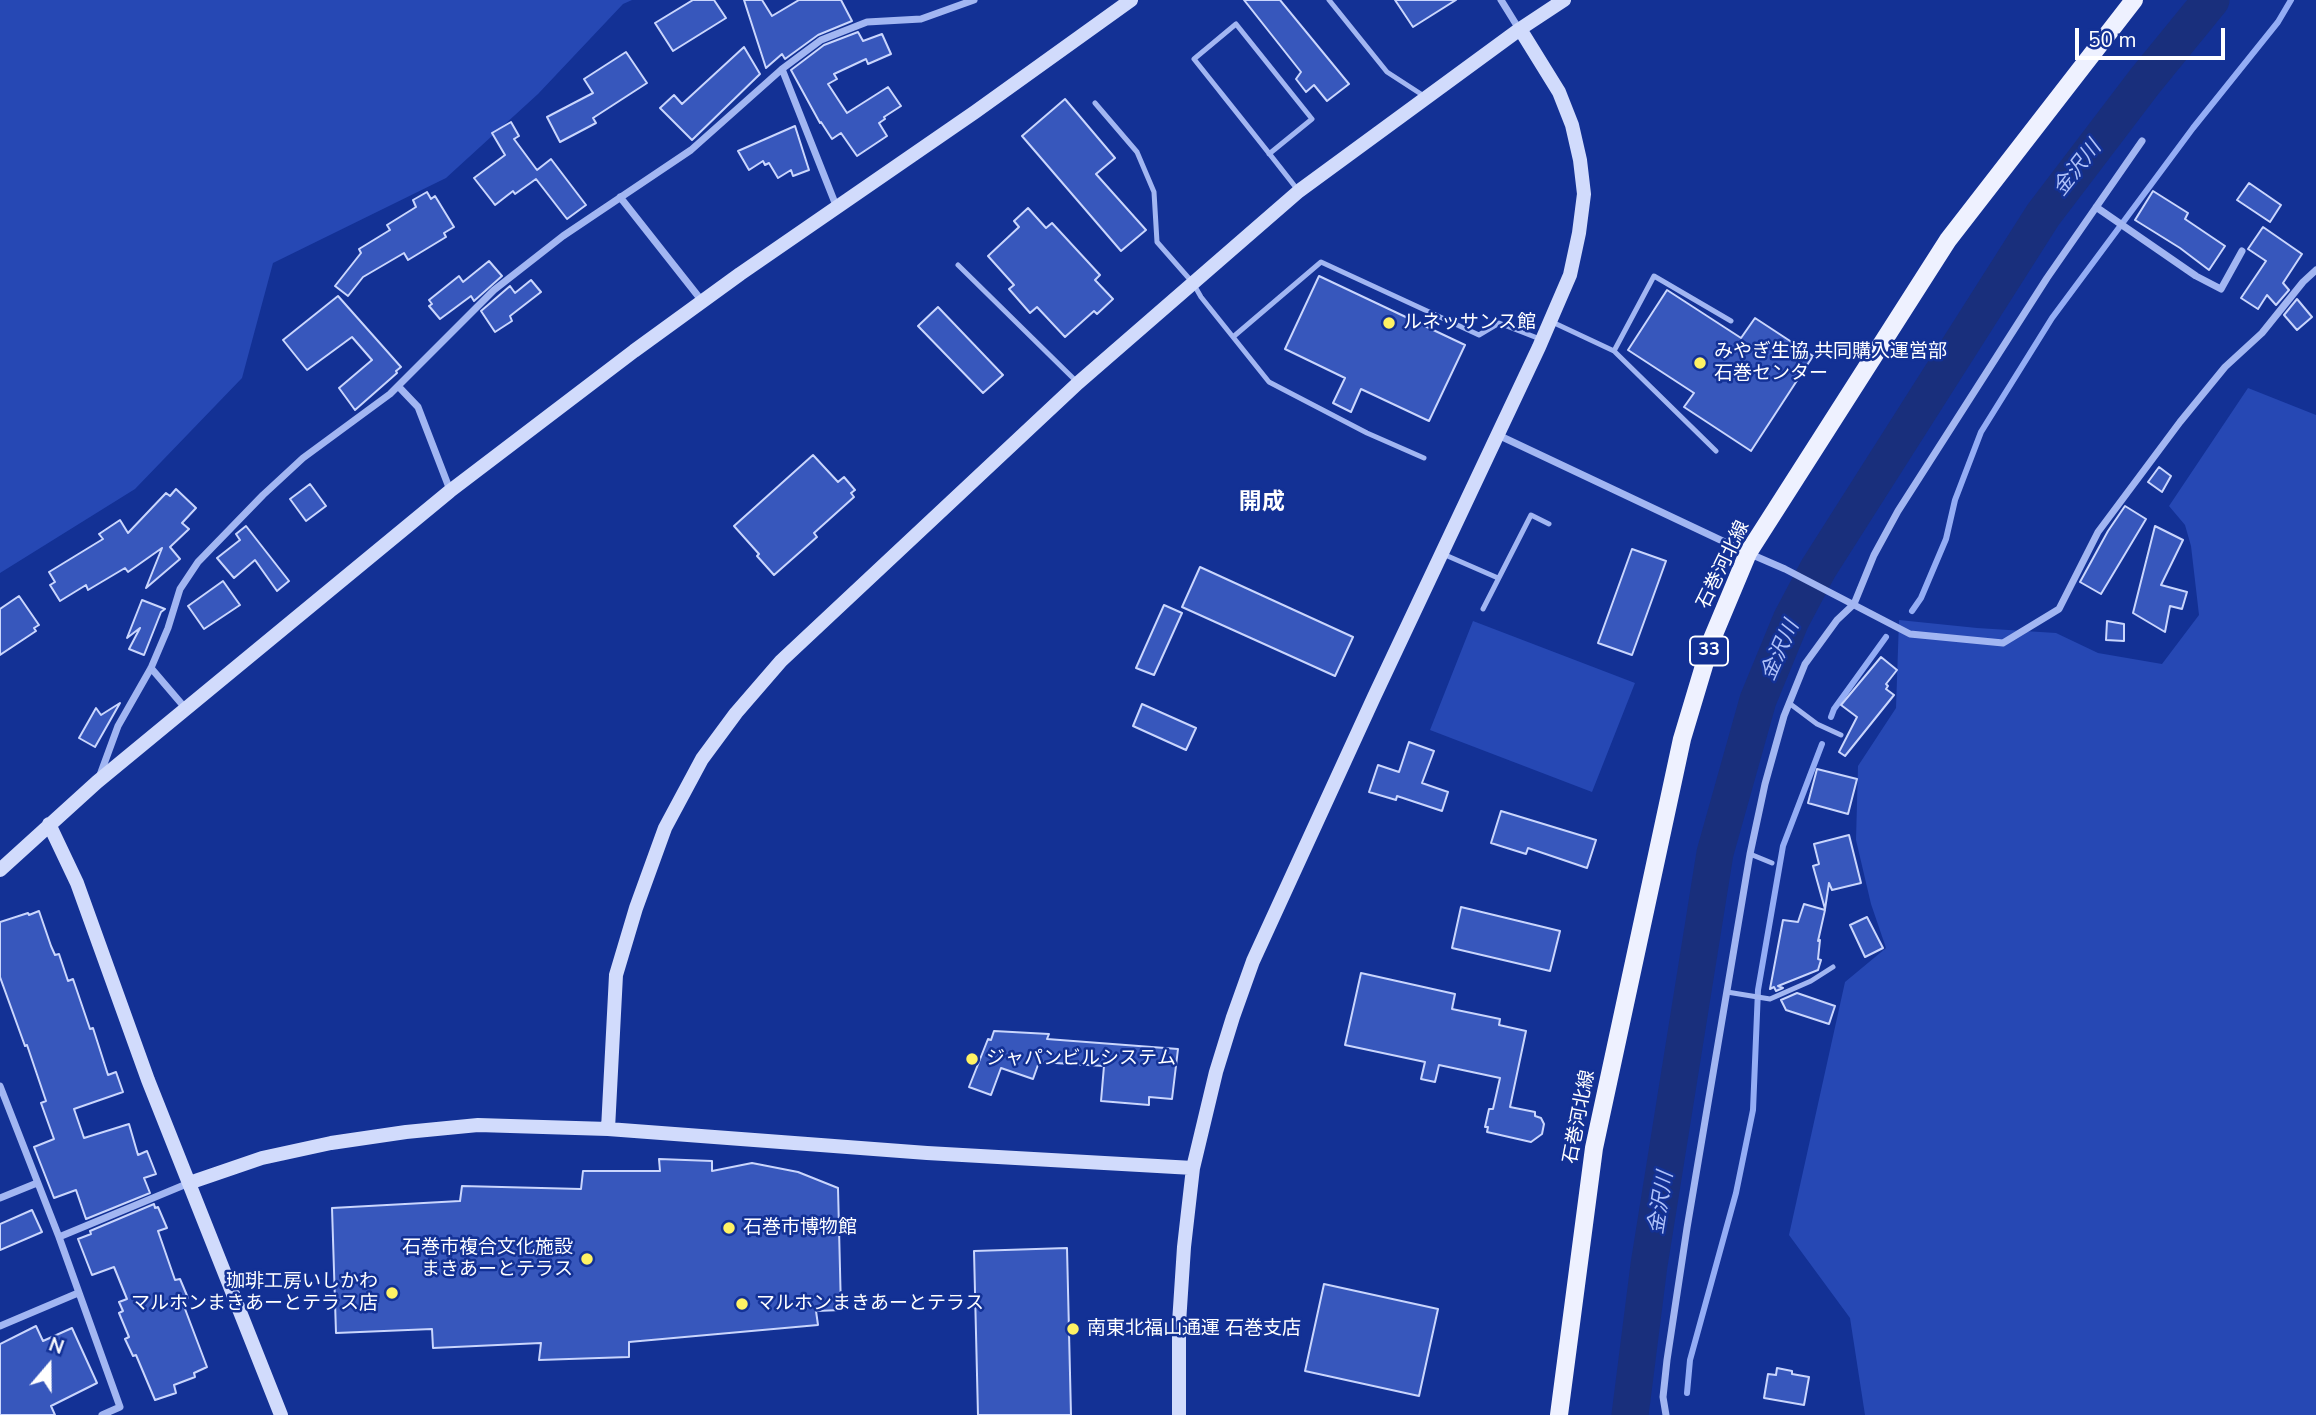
<!DOCTYPE html>
<html>
<head>
<meta charset="utf-8">
<style>
	body { margin:0 }
	#map { position:relative; width:2316px; height:1415px; overflow:hidden; background:#133195; font-family:"Nunito Sans",sans-serif }
	canvas { display:block }
	.north { position:absolute; left:14px; top:1331px; width:70px; height:70px; -webkit-text-stroke:5px #133195; paint-order:stroke; rotate:20deg; font-size:19px; font-weight:700; line-height:28px; text-align:center; color:#fff }
	.north::after { content:''; display:block; margin:auto; width:24px; height:32px; background:#fff; clip-path:polygon(50% 0,100% 100%,50% 72%,0 100%) }
	.scale { position:absolute; left:2075px; top:28px; width:150px; height:32px; box-sizing:border-box; border:4px solid #fff; border-top:0; padding-left:9px; font-size:21px; line-height:24px; white-space:nowrap; color:#fff; -webkit-text-stroke:5px #133195; paint-order:stroke }
</style>
</head>
<body>
<div id="map">
<canvas width="2316" height="1415"></canvas>
<div class="north">N</div>
<div class="scale">50 m</div>
</div>
<script>
const context = document.querySelector('canvas').getContext('2d');
context.lineJoin = 'round';
function fill(path, color) {
  context.fillStyle = color;
  context.fill(path, 'evenodd');
}
function stroke(path, color, width, dash) {
  context.strokeStyle = color;
  context.lineWidth = width;
  context.lineCap = dash ? 'butt' : 'round';
  context.setLineDash(dash || []);
  context.stroke(path);
}
function write(font, color, halo, rows, align = 'center') {
  context.font = font + ' "Nunito Sans","Noto Sans JP",sans-serif';
  context.lineWidth = 5;
  context.setLineDash([]);
  context.textBaseline = 'middle';
  context.strokeStyle = halo;
  context.fillStyle = color;
  for (const [text, x, y, turn = 0] of rows) {
    context.save();
    context.translate(x, y);
    context.rotate((+turn || 0) * Math.PI / 180);
    context.textAlign = isNaN(turn) ? turn : align;
    if (halo) context.strokeText(text, 0, 0);
    context.fillText(text, 0, 0);
    context.restore();
  }
}
fill(new Path2D(`
	M0 0H632L623 4 538 94 446 178 273 263 242 378 135 489 0 573Z
	M2248 388 2316 415V1415H1865L1850 1318 1789 1235 1845 982 1886 948 1871 904 1856 840 1858 766 1896 708 1899 620 1977 628 2056 633 2098 653 2162 664 2199 615 2191 546 2185 525 2169 506Z
	M1473 621 1635 683 1592 792 1430 730Z`), '#2648b4');
stroke(new Path2D(`
	M1912 611 1921 598 1946 539 1955 500 1981 432 2052 318 2193 128 2278 22 2291 0
	M1831 717 1834 709 1886 637
	M1687 1393 1690 1360 1736 1193 1753 1110 1758 990 1783 846 1822 744`), '#94adf5', 6);
stroke(new Path2D(`
	M1630 1415 1649 1265 1715 853 1758 700 1791 620 1818 569 2043 215 2145 81 2211 0`), '#192f7c', 37);
const building = new Path2D(`
	M693 0H714L726 18 673 51 655 23Z
	M744 0H762L772 16 799 0H841L852 21 818 35 785 59 782 54 766 68Z
	M1244 0H1280L1349 84 1327 101 1314 85 1306 92 1296 79 1301 72Z
	M1395 0H1456L1413 27Z
	M858 32 863 41 882 34 891 54 868 64 866 59 834 74 837 79 828 84 847 113 888 87 901 106 884 117 885 119 879 123 887 136 857 156 841 133 832 139 821 122 820 123 791 70 824 45Z
	M744 47 760 74 692 140 660 108 674 95 682 104Z
	M626 52 647 83 593 118 596 123 560 142 547 117 593 93 584 79Z
	M1065 99 1115 158 1096 174 1146 230 1121 251 1022 136Z
	M511 122 519 136 514 139 537 170 551 159 586 205 567 219 536 179 515 194 513 191 495 205 492 201 474 178 505 155 492 133Z
	M795 126 809 170 793 176 791 170 778 178 769 163 765 165 763 161 749 170 738 151Z
	M2249 183 2281 205 2270 222 2237 200Z
	M2153 191 2188 213 2185 219 2225 246 2209 270 2180 248 2135 220Z
	M427 192 431 199 435 196 454 227 444 233 446 237 408 260 404 253 363 277 348 296 335 286 361 253 359 249 390 230 387 225 416 207 413 200Z
	M1028 208 1046 228 1052 223 1100 275 1095 280 1113 299 1097 314 1094 311 1065 337 1037 307 1030 313 1009 289 1014 285 988 256 1019 227 1014 221Z
	M2263 227 2302 254 2283 283 2289 290 2276 305 2267 295 2258 309 2241 298 2266 261 2248 249Z
	M489 261 502 276 474 301 471 296 440 319 429 306 432 304 429 300 459 276 463 282Z
	M1319 276 1465 345 1429 421 1361 389 1351 412 1333 403 1345 378 1285 349Z
	M531 280 541 292 510 316 512 321 495 332 481 311 510 286 515 293Z
	M1667 290 1741 338 1755 318 1813 356 1751 451 1684 407 1694 393 1628 350Z
	M338 296 401 367 396 371 397 373 355 410 339 388 372 360 352 337 307 370 283 340Z
	M2297 299 2312 317 2297 330 2284 315Z
	M938 307 1003 375 983 393 918 326Z
	M813 455 838 482 844 477 855 490 851 493 854 497 814 533 817 537 774 575 757 556 759 554 734 526Z
	M2159 467 2171 476 2162 492 2148 482Z
	M310 484 326 506 306 521 290 499Z
	M176 489 196 508 182 523 189 529 170 547 180 559 146 588 162 548 128 572 125 568 88 590 86 585 60 601 50 585 55 582 49 572 103 539 99 534 120 520 128 533 166 493 170 496Z
	M2125 506 2146 519 2101 594 2080 582 2108 531Z
	M246 526 289 581 277 591 255 560 234 578 217 558 240 540 236 534Z
	M2155 526 2183 540 2161 585 2187 592 2182 609 2170 606 2165 632 2133 613Z
	M1632 549 1666 561 1632 655 1598 643Z
	M1200 567 1353 637 1335 676 1182 607Z
	M223 581 240 605 204 629 188 606Z
	M19 596 39 625 34 628 36 631 0 655V609Z
	M142 600 165 609 161 612 144 655 129 649 140 628 127 638Z
	M1164 605 1182 613 1154 675 1136 668Z
	M2107 621 2124 624V641L2106 640Z
	M1881 657 1897 670 1886 684 1888 686 1886 689 1894 695 1845 756 1839 752 1857 717 1841 705Z
	M120 703 95 747 79 738 96 708 101 715Z
	M1142 704 1196 728 1186 750 1133 726Z
	M1409 742 1434 751 1422 783 1448 792 1442 811 1397 796 1396 800 1369 792 1378 765 1399 772Z
	M1817 769 1857 779 1848 814 1808 803Z
	M1501 811 1596 840 1587 868 1528 848 1526 854 1491 843Z
	M1849 835 1861 883 1832 890 1829 883 1825 909 1813 866 1819 864 1814 844Z
	M1804 904 1825 910 1818 941 1820 940 1818 959 1821 960 1818 970 1778 986 1783 988 1776 991 1774 987 1770 989 1783 920 1798 922Z
	M1461 907 1560 931 1550 971 1452 948Z
	M39 911 51 946 55 955 59 954 68 981 73 979 90 1029 93 1028 108 1075 116 1072 123 1092 74 1109 84 1138 129 1124 138 1155 147 1151 156 1174 144 1178 150 1193 86 1219 76 1190 54 1198 34 1147 54 1139 41 1103 46 1101 27 1045 25 1046 0 977V922L28 913 29 915Z
	M1867 917 1883 948 1865 957 1850 925Z
	M1361 973 1455 994 1452 1009 1500 1019 1499 1025 1526 1031 1510 1107 1535 1112V1116L1541 1118 1544 1124 1542 1134 1531 1142 1487 1132 1488 1127H1485L1489 1109H1493L1500 1078 1439 1065 1435 1082 1421 1079 1425 1062 1345 1045Z
	M1797 993 1835 1006 1829 1024 1786 1010 1781 1000Z
	M994 1031 1049 1034 1047 1039 1178 1049 1172 1099 1149 1097V1105L1101 1101 1104 1066 1039 1062 1033 1079 1001 1068 991 1095 969 1087 988 1039 991 1040Z
	M659 1159 712 1161V1171L752 1163 798 1172 838 1188 841 1310 816 1311 818 1325 629 1342V1357L539 1360 541 1343 433 1348 432 1329 336 1333 332 1208 460 1201 462 1186 581 1189 583 1171H660Z
	M154 1204 155 1208 158 1207 167 1228 158 1231 175 1280 180 1279 188 1298 182 1301 207 1367 194 1373 195 1377 174 1385 176 1393 155 1400 136 1355 133 1356 125 1339 129 1337 119 1313 123 1311 119 1302 127 1299 114 1267 92 1275 78 1239 91 1234 90 1231Z
	M32 1210 42 1232 0 1250V1224Z
	M1067 1248 1071 1415H978L974 1251Z
	M1324 1284 1438 1309 1419 1396 1305 1371Z
	M36 1326 43 1341 72 1328 97 1383 51 1406 55 1415H0V1344Z
	M1777 1368 1792 1371V1374L1809 1377 1804 1405 1764 1398 1768 1374 1776 1375Z`);
fill(building, '#3757bc');
stroke(building, '#cad6fd', 2);
stroke(new Path2D(`
	M1329 0 1387 72 1424 96
	M1095 103 1137 152 1154 192 1157 242 1193 283 1201 297 1269 382 1367 433 1424 458
	M1269 154 1312 119 1236 24 1194 59C1229 103 1263 145 1297 189
	M958 265 1078 383
	M1550 321 1614 351 1654 276 1731 321
	M1233 337 1321 262 1479 335 1499 323 1540 339
	M1614 351 1716 451
	M1443 554 1498 578
	M1483 609 1531 515 1549 524
	M1789 703 1817 724 1841 735
	M1750 854 1772 863
	M1727 992 1770 999 1811 981 1833 967`), '#a2b6f2', 5);
stroke(new Path2D(`
	M1501 0 1519 29
	M782 69 837 208
	M620 197 702 301
	M2096 207 2196 276 2221 289 2242 251
	M398 386 418 407 450 490
	M1498 435 1748 553 1785 569 1910 634 2003 643 2059 609 2098 532 2180 422 2225 367 2262 333 2303 282 2316 270
	M151 668 186 709
	M100 775 118 726 151 668 168 628 180 589 198 562 263 495 303 458 390 394 494 290 563 236 691 150 782 69 821 40 867 22 921 19 974 0
	M0 1086 59 1237 120 1407 102 1415
	M0 1198 37 1183
	M59 1237 189 1183
	M0 1326 78 1293
	M1666 1415 1663 1397 1667 1360 1687 1228 1750 854 1765 784 1784 716 1805 664 1837 620 1854 604 1874 555 1898 511 2047 278 2142 141`), '#a2b6f2', 7);
stroke(new Path2D(`
	M49 824 77 883 148 1080 281 1415
	M0 870 97 782 450 491 634 351 740 274 975 112 1131 0
	M608 1129 616 975 636 908 665 828 702 759 736 713 781 661 1078 383 1299 191 1520 29 1564 0
	M189 1183 262 1158 331 1143 406 1132 478 1125 608 1129 927 1153 1193 1168
	M1179 1415V1323L1184 1247 1193 1168 1216 1072 1233 1017 1253 961 1374 697 1539 347 1570 275 1579 233 1584 194 1580 160 1572 125 1559 92 1520 29`), '#d1dbfc', 14);
stroke(new Path2D(`
	M1559 1415 1594 1148 1682 739 1712 639 1748 553 1948 240 2134 0`), '#eef1ff', 18);
for (const [x, y, r, color] of [
	[1389,323,7,"#fff264"],
	[1700,363,7,"#fff264"],
	[972,1059,7,"#fff264"],
	[729,1228,7,"#fff264"],
	[587,1259,7,"#fff264"],
	[392,1293,7,"#fff264"],
	[742,1304,7,"#fff264"],
	[1073,1329,7,"#fff264"]
]) {
  const dot = new Path2D();
  dot.arc(x, y, r, 0, 2 * Math.PI);
  context.fillStyle = color;
  context.fill(dot);
  stroke(dot, '#133195', 2.5);
}
for (const [x, y, w] of [
	[1709,651,38]
]) {
  const box = new Path2D();
  box.roundRect(x - w / 2, y - 14.5, w, 29, 5);
  context.fillStyle = '#133195';
  context.fill(box);
  stroke(box, '#fff', 2);
}
write('bold 18px', '#fff', null, [
	["33",1709,651]
]);
write('19px', '#fff', '#133195', [
	["ルネッサンス館",1403,323],
	["みやぎ生協 共同購入運営部",1714,352],
	["石巻センター",1714,374],
	["ジャパンビルシステム",986,1059],
	["石巻市博物館",743,1228],
	["石巻市複合文化施設",573,1248,"right"],
	["まきあーとテラス",573,1270,"right"],
	["珈琲工房いしかわ",378,1282,"right"],
	["マルホンまきあーとテラス店",378,1304,"right"],
	["マルホンまきあーとテラス",756,1304],
	["南東北福山通運 石巻支店",1087,1329]
], 'left');
write('19px', '#fff', '#133195', [
	["石巻河北線",1724,565,-64],
	["石巻河北線",1580,1117,-79]
]);
write('italic 21px', '#afc1f9', '#133195', [
	["金沢川",2078,169,-52],
	["金沢川",1781,651,-66],
	["金沢川",1662,1203,-81]
]);
write('bold 23px', '#fff', '#133195', [
	["開成",1262,503]
]);
</script>
</body>
</html>
